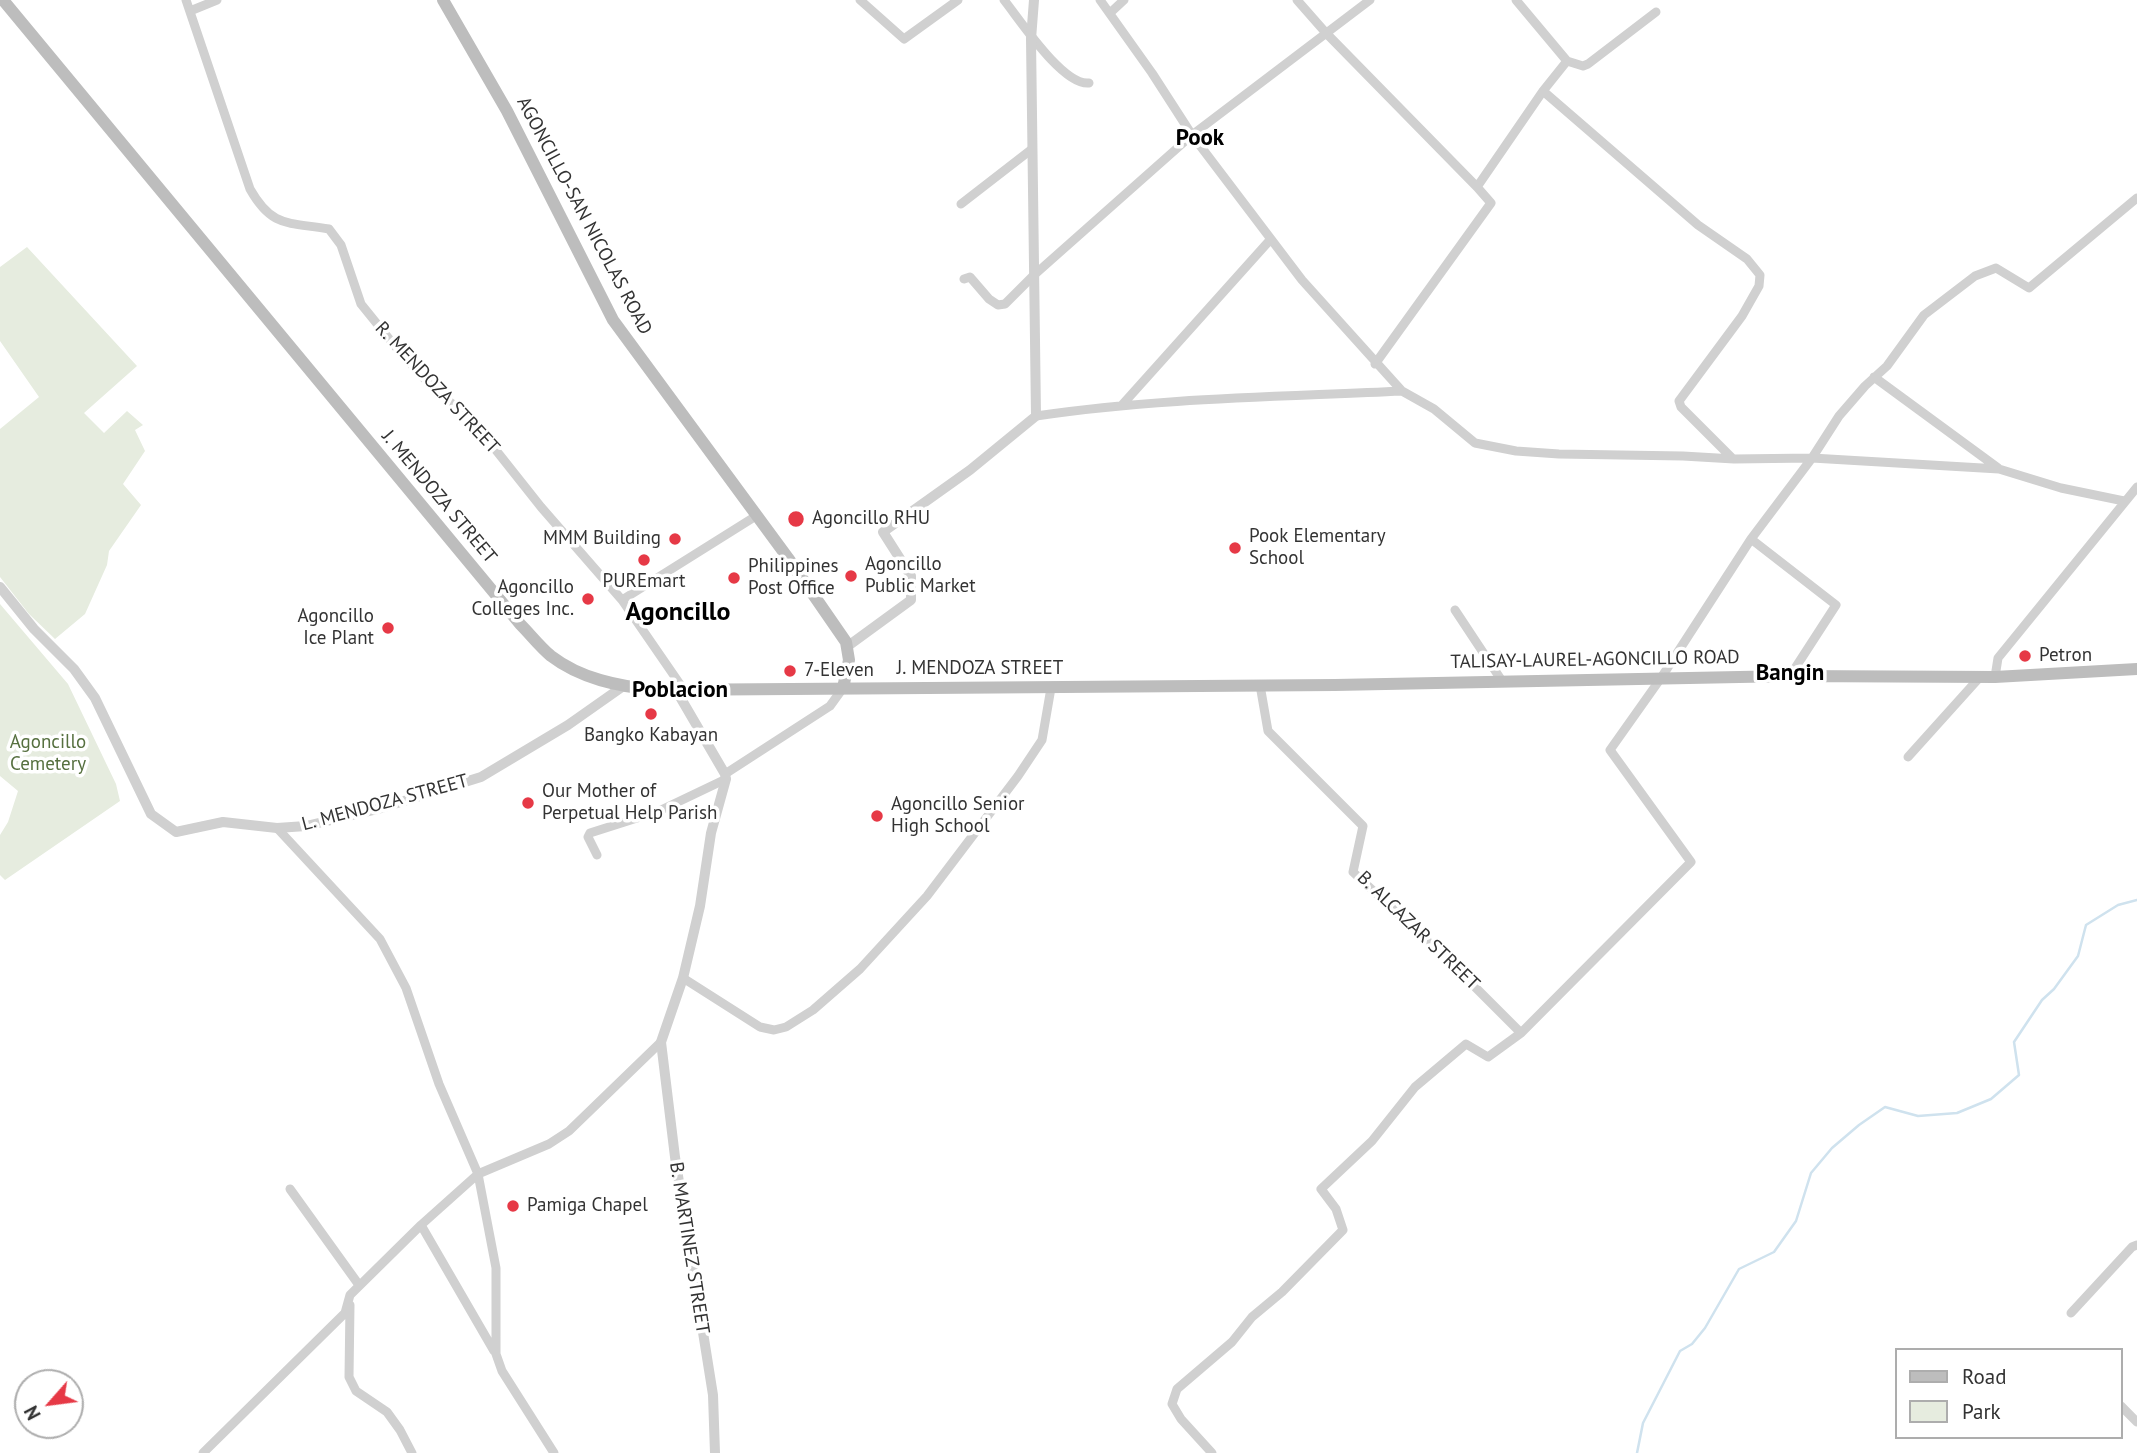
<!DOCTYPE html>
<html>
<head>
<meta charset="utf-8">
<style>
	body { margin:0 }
	#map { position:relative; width:2137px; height:1453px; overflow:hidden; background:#fff; font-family:"PT Sans",sans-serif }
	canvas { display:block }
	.legend { position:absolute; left:1895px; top:1348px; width:228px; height:91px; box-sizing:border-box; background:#fff; border:2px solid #adadad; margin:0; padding:9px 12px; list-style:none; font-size:21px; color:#333 }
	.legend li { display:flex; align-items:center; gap:14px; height:35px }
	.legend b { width:35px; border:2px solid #adadad }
	.north { position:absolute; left:14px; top:1369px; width:70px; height:70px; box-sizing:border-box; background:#fff; border:2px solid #adadad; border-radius:50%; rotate:242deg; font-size:19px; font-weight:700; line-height:28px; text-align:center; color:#333 }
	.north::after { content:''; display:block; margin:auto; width:24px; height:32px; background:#e63946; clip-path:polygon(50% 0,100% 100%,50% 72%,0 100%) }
</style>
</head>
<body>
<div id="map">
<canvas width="2137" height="1453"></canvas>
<ul class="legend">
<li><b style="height:9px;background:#bdbdbd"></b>Road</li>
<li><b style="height:19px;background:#e6ecdf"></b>Park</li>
</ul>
<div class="north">N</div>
</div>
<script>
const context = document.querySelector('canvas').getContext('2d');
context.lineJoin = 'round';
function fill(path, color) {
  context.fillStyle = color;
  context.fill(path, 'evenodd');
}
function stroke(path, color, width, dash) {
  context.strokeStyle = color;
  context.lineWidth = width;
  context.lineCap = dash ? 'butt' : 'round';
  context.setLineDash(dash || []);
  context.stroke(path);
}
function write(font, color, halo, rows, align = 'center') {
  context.font = font + ' "PT Sans",sans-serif';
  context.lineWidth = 7;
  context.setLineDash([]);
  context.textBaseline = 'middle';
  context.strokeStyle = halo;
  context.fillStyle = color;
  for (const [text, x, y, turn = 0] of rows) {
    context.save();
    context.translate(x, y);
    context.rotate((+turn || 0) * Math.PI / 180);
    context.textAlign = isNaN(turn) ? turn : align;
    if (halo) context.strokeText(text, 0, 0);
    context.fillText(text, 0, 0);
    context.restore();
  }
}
fill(new Path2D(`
	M27 247 137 366 84 413 104 433 127 411 143 425 135 430 145 451 123 484 141 505 109 551 107 565 85 614 55 639 29 614 0 577V429L39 397 0 341V267Z
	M0 604 68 684 116 784 120 801 5 880 0 875V835L8 822 18 791 0 776Z`), '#e6ecdf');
stroke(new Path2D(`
	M1637 1453 1643 1423 1680 1351 1692 1344 1705 1328 1739 1269 1774 1252 1796 1221 1811 1173 1832 1148 1859 1125 1885 1107 1918 1116 1957 1113 1991 1099 2019 1075 2014 1042 2042 1000 2054 989 2078 956 2086 925 2118 905 2137 900`), '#cfe2ee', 2.5);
stroke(new Path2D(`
	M186 0 250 189C272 228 288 222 329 229L341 245 361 304 399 351 434 389 472 420 541 507 622 600 684 690
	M860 0 904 39 958 0
	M1004 0C1020 20 1063 86 1089 83
	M1100 0 1152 73 1192 135 1302 280 1402 391 1434 409 1475 443 1516 451 1559 454 1683 456 1734 459 1812 458 1999 469 2061 488 2124 501
	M1297 0 1326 33 1477 187
	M1516 0 1567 61
	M190 11 217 0
	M1110 13 1124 0
	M1543 91 1698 225 1747 259 1760 275 1759 286 1742 316 1679 401 1681 407 1733 459
	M961 204 1032 149
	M964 279 970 277 989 299 998 305 1005 304 1033 276 1192 135 1370 0
	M1375 364 1491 203 1477 187 1543 91 1567 61 1583 66 1588 64 1656 12
	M1874 377 1998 468
	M1122 405 1270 240
	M1036 416C1157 398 1279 397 1402 391
	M622 600 756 516
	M1455 610 1502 681
	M1790 676 1836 605 1751 539 1812 458 1839 416 1865 386 1887 366 1924 315 1975 276 1996 268 2029 288 2137 198
	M1995 677 1998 658 2137 487
	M1260 685 1268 731 1363 826 1353 872 1450 962 1521 1033
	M1908 757 1980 677
	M725 774 830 706 843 688
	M277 828 380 939 406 988 439 1084 478 1174 496 1268V1354L502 1371 554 1453
	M597 855 588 837 590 833 659 811 726 779
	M683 978 760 1027 774 1030 786 1027 813 1010 860 969 927 896 1018 776 1042 740 1051 688
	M290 1189 359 1285
	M421 1225 494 1351
	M350 1305 349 1377 356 1391 387 1412 400 1430 412 1453
	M2071 1313 2132 1247 2137 1245
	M2121 1406 2137 1422
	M203 1453 345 1313 350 1295 421 1225 478 1174 549 1144 569 1131 661 1042
	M1212 1453 1181 1419 1172 1404 1177 1389 1232 1342 1252 1317 1282 1292 1343 1230 1336 1209 1321 1189 1372 1141 1415 1087 1466 1044 1488 1057 1521 1033 1691 862 1610 750 1661 678 1751 539`), '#d0d0d0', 9);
stroke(new Path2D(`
	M0 587 34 629 74 669 95 698 151 814 176 832 223 822 277 828 306 826 378 809 481 777 568 725 622 687
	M848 646 911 600V576L883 532 970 470 1036 416 1031 39 1034 0
	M676 690 725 774 726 779 711 833 700 906 683 978 661 1042 675 1157 713 1395 715 1453`), '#d0d0d0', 10);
stroke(new Path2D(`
	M3 0 520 624C530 634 540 647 551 656 581 679 618 686 655 690L1335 685 1790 676 1995 677 2137 669
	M443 0 507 111 613 320 788 558 846 642 849 660 843 688`), '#bdbdbd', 12);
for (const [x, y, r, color] of [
	[796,519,9,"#e63946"],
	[675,539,7,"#e63946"],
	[1235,548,7,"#e63946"],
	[644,560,7,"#e63946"],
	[851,576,7,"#e63946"],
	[734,578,7,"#e63946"],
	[588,599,7,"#e63946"],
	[388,628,7,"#e63946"],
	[2025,656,7,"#e63946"],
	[790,671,7,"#e63946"],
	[651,714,7,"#e63946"],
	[528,803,7,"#e63946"],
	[877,816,7,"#e63946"],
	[513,1206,7,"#e63946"]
]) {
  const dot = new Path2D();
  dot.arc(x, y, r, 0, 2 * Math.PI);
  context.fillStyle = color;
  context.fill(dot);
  stroke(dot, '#fff', 2.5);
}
write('19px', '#333', '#fff', [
	["AGONCILLO-SAN NICOLAS ROAD",584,216,62],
	["R. MENDOZA STREET",437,388,47],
	["J. MENDOZA STREET",439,497,50],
	["TALISAY-LAUREL-AGONCILLO ROAD",1595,660,-1],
	["J. MENDOZA STREET",980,669],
	["L. MENDOZA STREET",385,803,-15],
	["B. ALCAZAR STREET",1418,931,44],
	["B. MARTINEZ STREET",689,1248,81]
]);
write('19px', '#333', '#fff', [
	["Agoncillo RHU",812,519],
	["Pook Elementary",1249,537],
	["School",1249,559],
	["MMM Building",661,539,"right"],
	["Agoncillo",865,565],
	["Public Market",865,587],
	["Philippines",748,567],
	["Post Office",748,589],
	["PUREmart",644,582,"center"],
	["Agoncillo",574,588,"right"],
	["Colleges Inc.",574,610,"right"],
	["Agoncillo",374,617,"right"],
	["Ice Plant",374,639,"right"],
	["Petron",2039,656],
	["7-Eleven",804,671],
	["Bangko Kabayan",651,736,"center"],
	["Our Mother of",542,792],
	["Perpetual Help Parish",542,814],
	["Agoncillo Senior",891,805],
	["High School",891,827],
	["Pamiga Chapel",527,1206]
], 'left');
write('19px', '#56703f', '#fff', [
	["Agoncillo",48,743],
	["Cemetery",48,765]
]);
write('bold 23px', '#000', '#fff', [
	["Pook",1200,138],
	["Bangin",1790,673],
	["Poblacion",680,690]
]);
write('bold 26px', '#000', '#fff', [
	["Agoncillo",678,613]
]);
</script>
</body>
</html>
